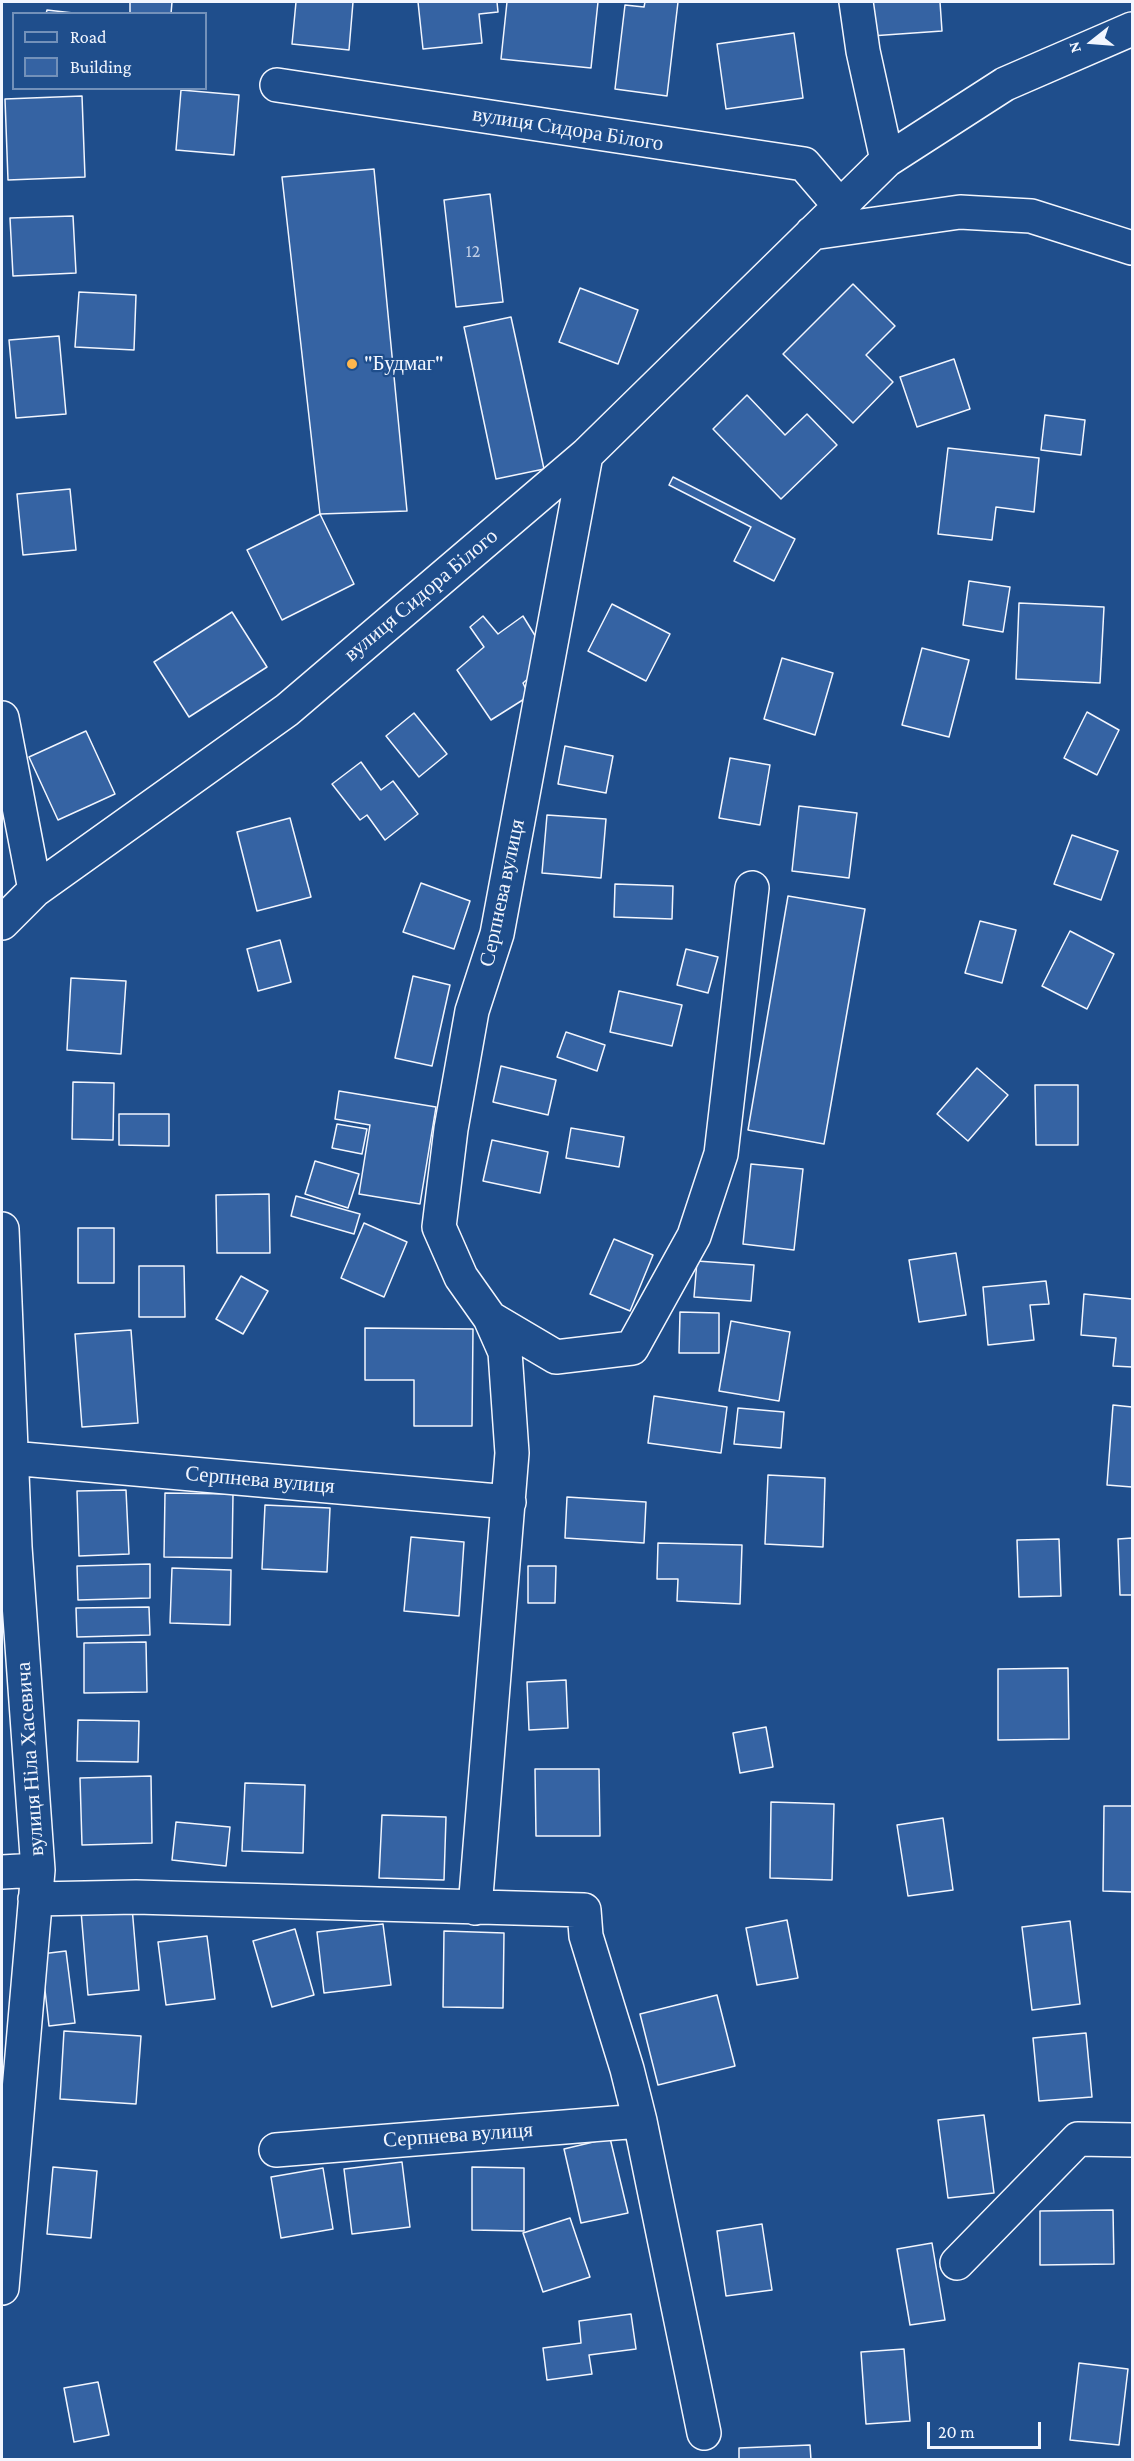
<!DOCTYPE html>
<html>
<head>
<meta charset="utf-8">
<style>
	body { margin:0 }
	#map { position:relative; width:1134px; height:2461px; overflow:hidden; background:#1f4e8c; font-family:"Crimson Pro",serif }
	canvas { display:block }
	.frame { position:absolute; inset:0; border:3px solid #f2f6ff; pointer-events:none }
	.legend { position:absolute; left:12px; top:12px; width:195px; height:78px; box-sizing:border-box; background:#1f4e8c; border:2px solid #7391ba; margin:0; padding:8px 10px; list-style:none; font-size:18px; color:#f2f6ff }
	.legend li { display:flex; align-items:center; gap:12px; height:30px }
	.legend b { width:30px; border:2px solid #7391ba }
	.north { position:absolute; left:1062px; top:12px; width:60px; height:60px; -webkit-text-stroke:4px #1f4e8c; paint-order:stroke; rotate:253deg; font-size:16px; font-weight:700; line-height:24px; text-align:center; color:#f2f6ff }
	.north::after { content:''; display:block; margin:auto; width:21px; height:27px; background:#f2f6ff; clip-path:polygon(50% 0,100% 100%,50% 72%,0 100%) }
	.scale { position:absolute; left:927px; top:2422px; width:114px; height:27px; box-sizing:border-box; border:3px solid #f2f6ff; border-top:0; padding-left:8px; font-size:18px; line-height:21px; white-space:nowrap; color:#f2f6ff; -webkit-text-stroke:4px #1f4e8c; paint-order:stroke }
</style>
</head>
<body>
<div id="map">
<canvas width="1134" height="2461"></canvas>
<div class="frame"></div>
<ul class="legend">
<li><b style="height:8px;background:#1f4e8c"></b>Road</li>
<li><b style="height:16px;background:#3563a3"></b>Building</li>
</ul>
<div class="north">N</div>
<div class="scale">20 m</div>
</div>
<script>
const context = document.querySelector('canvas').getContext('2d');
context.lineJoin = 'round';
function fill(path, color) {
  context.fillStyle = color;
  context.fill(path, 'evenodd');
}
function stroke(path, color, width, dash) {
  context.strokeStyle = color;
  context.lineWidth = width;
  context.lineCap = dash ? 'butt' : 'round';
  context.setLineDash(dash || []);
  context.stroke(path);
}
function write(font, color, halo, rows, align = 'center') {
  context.font = font + ' "Crimson Pro",serif';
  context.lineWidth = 4.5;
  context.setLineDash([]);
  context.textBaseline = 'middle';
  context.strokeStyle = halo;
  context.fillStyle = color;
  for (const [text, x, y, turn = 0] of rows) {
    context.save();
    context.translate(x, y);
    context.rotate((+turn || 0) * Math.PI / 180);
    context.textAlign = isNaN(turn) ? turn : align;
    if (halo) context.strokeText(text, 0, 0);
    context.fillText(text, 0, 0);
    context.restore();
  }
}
const building = new Path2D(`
	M130 2H172L171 14H130Z
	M296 2H353L349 50 292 44Z
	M418 2H497L498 12 479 14 482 43 423 49Z
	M507 2H598L591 68 501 59Z
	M645 2H678L667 96 615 89 625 5 644 7Z
	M870 2H940L942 31 871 36Z
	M47 10 82 14H46Z
	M794 33 803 98 726 109 717 44Z
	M181 90 239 95 234 155 176 150Z
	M82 96 85 177 8 180 5 99Z
	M374 169 407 511 320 514 282 177Z
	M490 194 503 302 456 307 444 200Z
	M73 216 76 273 13 276 10 218Z
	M853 284 895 326 866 355 893 382 853 423 783 354Z
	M580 288 638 310 618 364 559 342Z
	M79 292 136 295 134 350 75 347Z
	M511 317 544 469 496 479 464 327Z
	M59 336 66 414 16 418 9 340Z
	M954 359 970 409 917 427 900 377Z
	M747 395 785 435 807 414 837 445 781 499 713 429Z
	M1045 415 1085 420 1081 455 1041 450Z
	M948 448 1039 458 1034 512 996 507 992 540 938 534Z
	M673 477 795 539 774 581 734 561 751 527 669 485Z
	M70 489 76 550 23 555 17 494Z
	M320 514 354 584 282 620 247 550Z
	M969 581 1010 587 1003 632 963 625Z
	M1019 603 1104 607 1100 683 1016 679Z
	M612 604 670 634 646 681 588 651Z
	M232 612 267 667 189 717 154 662Z
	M483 616 498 634 523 616 542 647 539 669 523 683 529 696 491 720 457 670 484 647 470 627Z
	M922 648 969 660 949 737 902 725Z
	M782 658 833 673 815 735 764 719Z
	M1087 712 1119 730 1097 775 1064 758Z
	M414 713 447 754 419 777 386 736Z
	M86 731 115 794 58 820 29 757Z
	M565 746 613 756 606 793 558 784Z
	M730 758 770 765 760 825 719 818Z
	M361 762 381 790 393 781 418 814 385 840 367 815 360 820 332 784Z
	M799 806 857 813 849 878 792 871Z
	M547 815 606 819 601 878 542 873Z
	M290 818 311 897 257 911 237 832Z
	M1072 835 1118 851 1101 900 1054 884Z
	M421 883 470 901 454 949 403 932Z
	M615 884 673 886 672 919 614 917Z
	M788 896 865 909 824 1144 748 1130Z
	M980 921 1016 930 1002 983 965 973Z
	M1070 931 1114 954 1087 1009 1042 986Z
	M280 940 291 982 258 991 247 949Z
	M686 949 718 957 708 993 677 985Z
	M413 976 450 985 432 1066 395 1058Z
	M71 978 126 981 121 1054 67 1050Z
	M619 991 682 1005 672 1046 610 1032Z
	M566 1032 605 1045 597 1071 557 1057Z
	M501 1066 556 1080 548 1115 493 1102Z
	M977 1068 1008 1095 968 1141 937 1114Z
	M73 1082 114 1083 113 1140 72 1139Z
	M1035 1085H1078V1145H1036Z
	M339 1091 436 1107 420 1204 359 1194 370 1125 335 1119Z
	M119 1114H169V1146L119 1145Z
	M337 1124 367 1129 362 1154 332 1148Z
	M571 1128 624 1137 619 1167 566 1158Z
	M492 1140 548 1152 540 1193 483 1181Z
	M315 1161 359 1174 348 1208 305 1194Z
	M751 1164 803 1169 794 1250 743 1244Z
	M269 1194 270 1253H217L216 1195Z
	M296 1196 360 1214 354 1234 291 1216Z
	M364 1223 407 1242 384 1297 341 1278Z
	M78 1228H114V1283H78Z
	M614 1239 653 1255 630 1311 590 1294Z
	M956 1253 966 1315 919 1322 909 1260Z
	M697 1261 754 1265 751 1301 694 1297Z
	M139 1266H184L185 1317H139Z
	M241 1276 268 1291 243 1334 216 1319Z
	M1046 1281 1049 1304 1030 1305 1034 1340 988 1345 983 1287Z
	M1084 1294 1132 1299V1367L1113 1366 1116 1338 1081 1335Z
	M680 1312 719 1313V1353H679Z
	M731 1321 790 1332 779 1401 719 1391Z
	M365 1328 473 1329 472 1426H414V1380H365Z
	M131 1330 138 1423 82 1427 75 1334Z
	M654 1396 727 1407 721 1453 648 1443Z
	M1113 1405 1132 1407V1487L1107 1485Z
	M738 1408 784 1412 781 1448 734 1444Z
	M768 1475 825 1478 823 1547 765 1544Z
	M126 1490 129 1554 79 1556 77 1491Z
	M165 1493 233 1494 232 1558 164 1557Z
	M567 1497 646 1502 644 1543 565 1538Z
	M265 1505 330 1508 327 1572 262 1569Z
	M411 1537 464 1542 459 1616 404 1611Z
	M1132 1538V1595H1120L1118 1539Z
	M1059 1539 1061 1596 1019 1597 1017 1540Z
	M658 1543 742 1545 740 1604 677 1601 678 1579H657Z
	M150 1564V1598L78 1600 77 1566Z
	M528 1566H556L555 1603H528Z
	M172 1568 231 1570 230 1625 170 1623Z
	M149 1607 150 1635 77 1637 76 1608Z
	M146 1642 147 1692 84 1693V1643Z
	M1068 1668 1069 1739 998 1740V1669Z
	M566 1680 568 1728 529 1730 527 1682Z
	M78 1720 139 1721 138 1762 77 1761Z
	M766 1727 773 1767 740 1773 733 1733Z
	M535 1769H599L600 1836H536Z
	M151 1776 152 1843 82 1845 80 1778Z
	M245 1783 305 1785 303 1853 242 1851Z
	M771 1802 834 1804 832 1880 770 1878Z
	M1104 1806H1132V1892L1103 1891Z
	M382 1815 446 1817 444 1880 379 1878Z
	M943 1818 953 1890 908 1896 897 1825Z
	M176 1822 230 1827 226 1866 172 1860Z
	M132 1907 139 1990 88 1995 81 1911Z
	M787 1920 798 1978 757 1985 746 1928Z
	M1070 1921 1080 2004 1032 2010 1022 1927Z
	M383 1924 391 1985 324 1993 317 1932Z
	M295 1929 314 1995 272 2007 253 1941Z
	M444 1931 504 1933 503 2008 443 2007Z
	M207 1936 215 1999 166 2005 158 1942Z
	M66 1951 75 2023 49 2026 41 1954Z
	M717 1995 735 2066 658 2085 640 2014Z
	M64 2031 141 2036 136 2104 60 2099Z
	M1086 2033 1092 2097 1039 2101 1033 2038Z
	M984 2115 994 2193 948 2198 938 2120Z
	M610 2138 628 2213 581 2223 564 2149Z
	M402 2162 410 2227 352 2234 344 2169Z
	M53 2167 97 2171 91 2238 47 2234Z
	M472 2167 524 2168V2231L472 2230Z
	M323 2168 333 2229 281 2238 271 2177Z
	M1113 2210 1114 2264 1040 2265V2211Z
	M570 2218 590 2277 543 2292 523 2233Z
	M762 2224 772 2290 726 2296 717 2231Z
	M932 2243 945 2320 910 2325 897 2249Z
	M631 2314 636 2349 589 2355 592 2374 547 2380 543 2348 581 2343 579 2321Z
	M904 2349 910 2421 866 2424 861 2352Z
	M1079 2363 1128 2369 1119 2445 1070 2440Z
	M98 2382 109 2435 74 2442 64 2388Z
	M810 2445 811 2460H739V2448Z`);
fill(building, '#3563a3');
stroke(building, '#f2f6ff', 1.5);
const minor = new Path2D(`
	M856 2 863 51 887 160
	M277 85 804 164 840 206
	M812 233 960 212 1031 216 1132 248
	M2 718 35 890
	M2 923 35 890 287 710 586 455 887 160 1005 84 1132 29
	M2 1229 15 1547 38 1870 2 2288
	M490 1318 556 1357 632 1348 694 1236 721 1154 752 888
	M11 1458 509 1502
	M2 1872 38 1870
	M35 1899 136 1897 584 1910 586 1936 627 2069 640 2121 704 2433
	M475 1908 512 1453 505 1352 490 1318 461 1277 439 1227 451 1129 472 1011 497 934 586 455
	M276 2150 640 2121
	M957 2263 1078 2139 1132 2140`);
stroke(minor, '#f2f6ff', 36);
stroke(minor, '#1f4e8c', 33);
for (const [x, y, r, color] of [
	[352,364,6,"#ffb74d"]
]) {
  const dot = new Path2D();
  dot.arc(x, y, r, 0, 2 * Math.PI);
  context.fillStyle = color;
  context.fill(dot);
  stroke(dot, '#1f4e8c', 2);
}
write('18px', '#c3d1e8', null, [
	["12",473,251]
]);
write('21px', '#f2f6ff', '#1f4e8c', [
	["вулиця Сидора Білого",568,129,9],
	["вулиця Сидора Білого",421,595,-40],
	["Серпнева вулиця",502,893,-78],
	["Серпнева вулиця",260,1480,5],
	["вулиця Ніла Хасевича",30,1759,-94],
	["Серпнева вулиця",458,2135,-4]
]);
write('21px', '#f2f6ff', '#1f4e8c', [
	["\"Будмаг\"",364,364]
], 'left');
</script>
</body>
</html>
